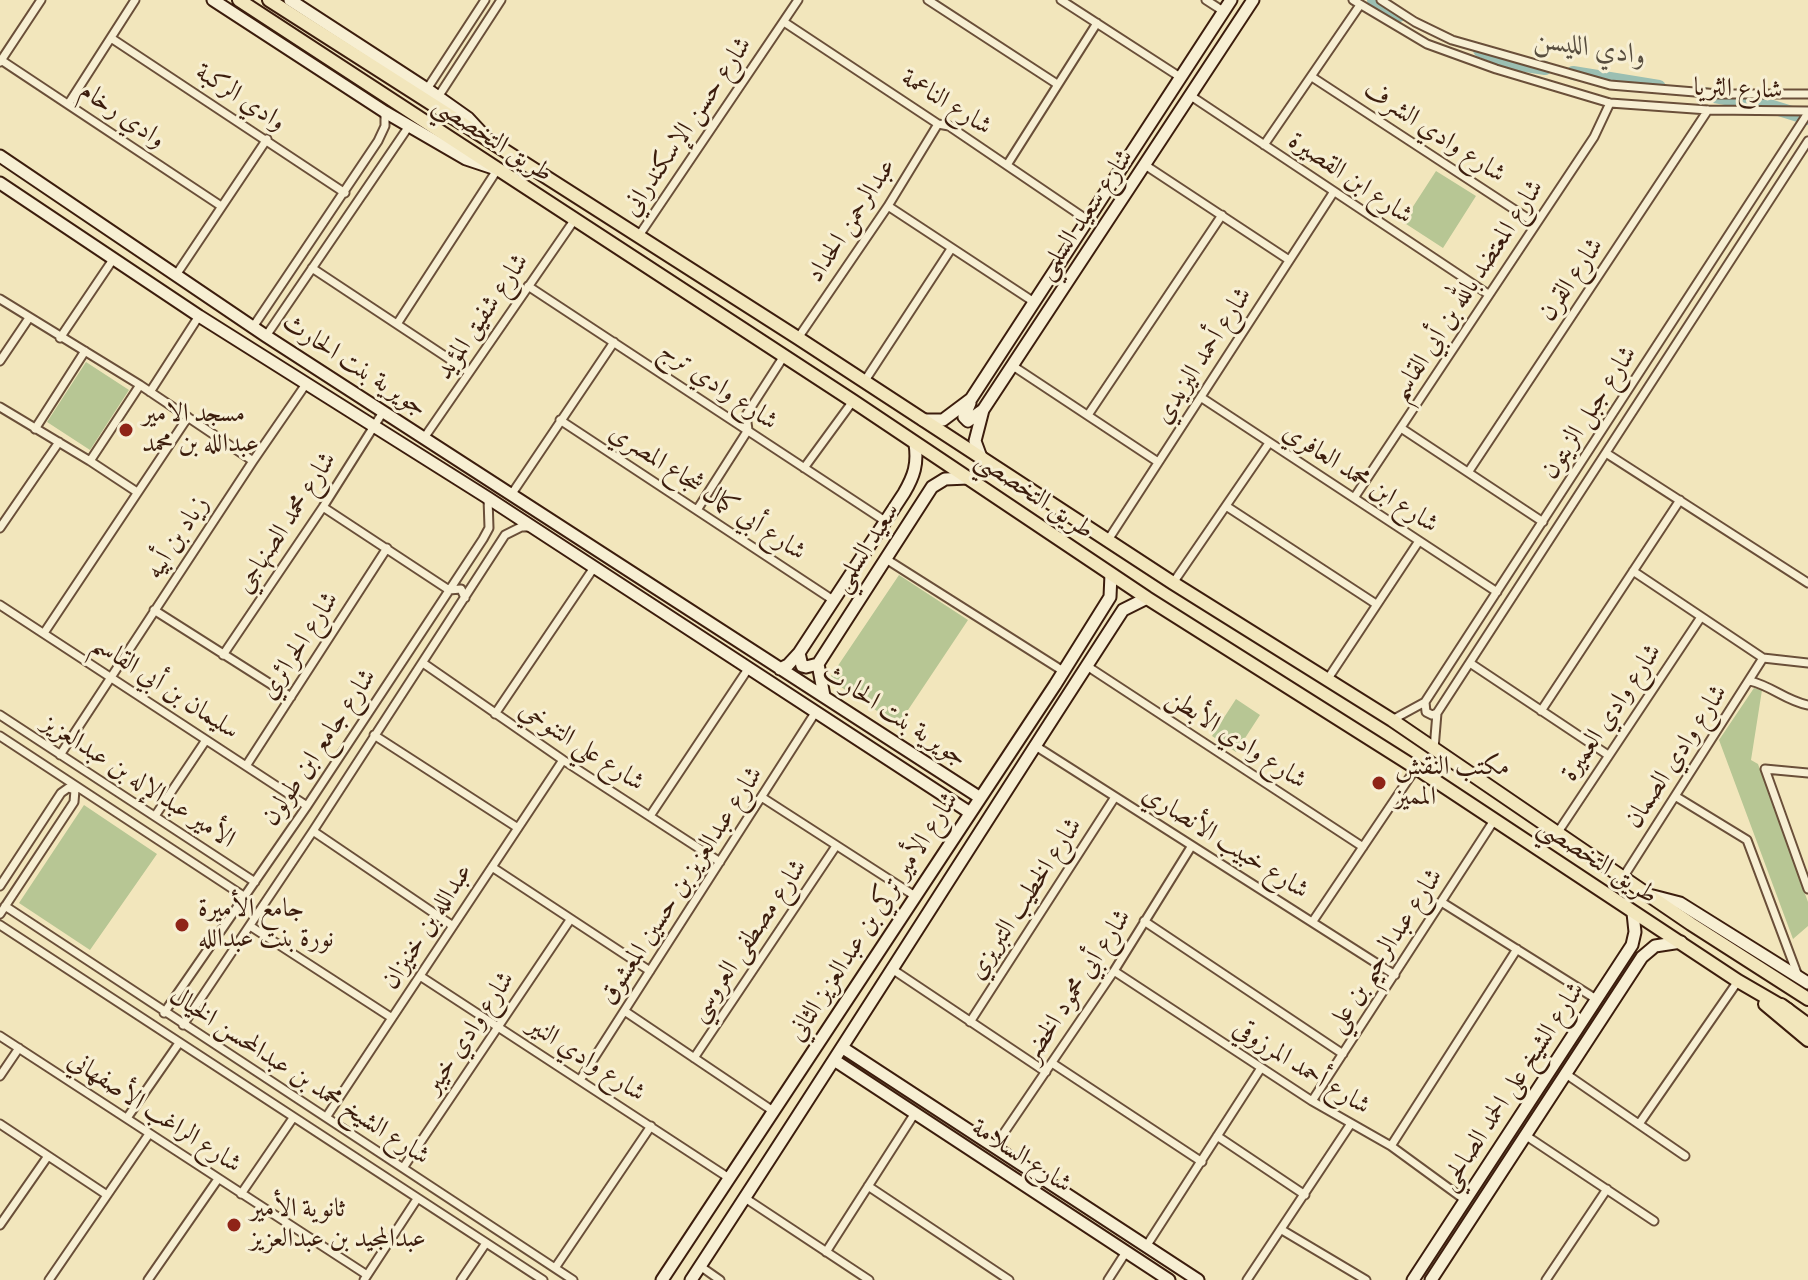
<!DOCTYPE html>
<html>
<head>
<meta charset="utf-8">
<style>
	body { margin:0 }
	canvas { display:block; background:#f2e6bc }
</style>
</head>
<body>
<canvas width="1808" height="1280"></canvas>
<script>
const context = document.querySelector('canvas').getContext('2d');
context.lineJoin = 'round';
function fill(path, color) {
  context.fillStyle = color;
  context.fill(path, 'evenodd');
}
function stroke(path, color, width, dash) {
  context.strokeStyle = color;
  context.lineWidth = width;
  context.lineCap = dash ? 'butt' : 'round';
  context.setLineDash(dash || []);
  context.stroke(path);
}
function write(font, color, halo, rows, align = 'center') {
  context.font = font + ' "Libre Bodoni",Amiri,serif';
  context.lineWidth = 6;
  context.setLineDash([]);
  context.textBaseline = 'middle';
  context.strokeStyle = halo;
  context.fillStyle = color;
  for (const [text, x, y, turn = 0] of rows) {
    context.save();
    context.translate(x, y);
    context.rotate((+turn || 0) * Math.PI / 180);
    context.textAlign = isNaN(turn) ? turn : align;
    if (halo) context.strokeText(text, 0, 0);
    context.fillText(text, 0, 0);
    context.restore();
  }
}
fill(new Path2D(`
	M1436 171 1476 196 1443 248 1403 222Z
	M86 362 129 390 90 450 47 422Z
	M899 575 968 620 898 725 829 679Z
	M1754 688 1762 690 1751 760 1758 764 1808 902V926L1793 939 1719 740Z
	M1236 699 1260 715 1236 752 1212 736Z
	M84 805 157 854 90 950 19 903Z`), '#b7c694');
stroke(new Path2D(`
	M1374 0 1399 15
	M1480 50 1513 63 1545 68
	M1573 73 1659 87
	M1703 94 1766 105 1808 118`), '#9bbfb2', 14);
const street = new Path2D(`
	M928 0 1057 84
	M1061 0 1180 77
	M1206 0 1223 11
	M1353 0 1427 44 1496 69 1610 103 1708 110 1808 111
	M1381 0 1415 22 1452 40 1610 85 1719 94H1808
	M784 22 938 124 949 126 1086 219
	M111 38 345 193
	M1 60 221 206
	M0 62 41 0
	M1312 77 1535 223
	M427 89 485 0
	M1191 96 1488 294
	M438 97 501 0
	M69 103 135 0
	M1264 145 1360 5
	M1007 165 1097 23
	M1145 165 1289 260
	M888 206 1034 302
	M638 237 798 0
	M312 268 469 372
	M176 275 267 139
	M528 286 885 521
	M0 299 140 385 253 461
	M397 324 497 170
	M253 327 378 141 385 126V112
	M266 336 409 126
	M60 338 114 258
	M798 338 888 206 938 124
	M0 361 29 318
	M1013 366 1158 462
	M864 382 951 249
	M150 392 199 316
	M1202 398 1497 592
	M0 407 90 461 137 492
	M1088 415 1222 215
	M560 420 833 600
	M1401 428 1543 522
	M35 429 85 351
	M424 438 575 219
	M1606 453 1808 583
	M90 461 140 385
	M804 468 853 401
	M1469 471 1708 110
	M511 495 614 342
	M1354 498 1594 137 1610 103
	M1226 506 1376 604
	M323 507 449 590 461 589 465 598
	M697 510 748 430 746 415 784 356
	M0 528 59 442
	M1108 540 1333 193
	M886 559 1063 671
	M1633 571 1763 658 1808 663
	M1173 583 1269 443
	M0 605 307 806
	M154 610 291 697
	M44 633 188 417
	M223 655 323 507 383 412
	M423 663 563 760 720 862
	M1470 663 1608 755
	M1087 666 1363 847
	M1327 680 1419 541
	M1750 681C1772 686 1786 701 1808 705
	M1425 702 1426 712 1432 715 1437 713
	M1541 711 1680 500
	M495 714 593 569
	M0 715 255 882
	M1392 720 1425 702 1808 113
	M374 735 518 828
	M0 736 245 897
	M1034 745 1395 975
	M1434 749 1437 713 1808 141
	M60 755 253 461 306 384
	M246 766 387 548
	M1808 773 1765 769 1808 889
	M1675 796 1747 840 1798 976
	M763 798 915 896
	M155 816 206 740
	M650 816 748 669
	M313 831 453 926
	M1558 832 1701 617
	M492 867 650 971
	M1624 876 1763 658
	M0 886 61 793 68 788 75 790 74 802 0 914
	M1443 903 1596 999
	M5 906 573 1280
	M1144 921 1343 1054
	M1313 921 1416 768
	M0 925 543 1280
	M250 926 392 1018
	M892 969 1046 1072
	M1114 971 1312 1101 1391 1146 1465 1200
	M420 976 729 1178
	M626 1012 773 1111
	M164 1013 307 806 483 539 489 528 488 498
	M970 1022 1115 797
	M183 1025 313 831 505 535 521 527H530
	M0 1036 367 1275
	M694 1058 836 846
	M1052 1063 1202 1162
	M1566 1074 1685 1156
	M0 1076 19 1048
	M580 1080 815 713
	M1312 1101 1493 822
	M327 1116 563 760
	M127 1118 179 1043
	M0 1124 107 1195
	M1639 1124 1738 981
	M1525 1135 1654 1221
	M1217 1136 1305 1195
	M995 1146 1114 971 1191 847
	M1391 1146 1517 949
	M403 1168 570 920
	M868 1186 1009 1280
	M241 1194 293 1118
	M745 1198 869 1280
	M0 1225 48 1156
	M1282 1230 1366 1280
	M1147 1245 1261 1068
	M826 1252 915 1113
	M700 1266 720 1280
	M555 1268 651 1126
	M49 1280 149 1134
	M148 1280 218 1179
	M364 1280 417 1199
	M461 1280 486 1243
	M1108 1280 1126 1252
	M1247 1280 1350 1125
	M1546 1280 1607 1189`);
const secondary = new Path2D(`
	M213 0 385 112 466 159 493 168
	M290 0 427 89 468 118 481 132
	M0 156 266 336 979 797
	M0 183 199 316 488 498 969 812
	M970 403 964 417 968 421 983 410
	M923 420H943L971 399 1231 0
	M982 460 975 441 983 410 1253 0
	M799 653 802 666 806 667 818 664
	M780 669 788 665 799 653 904 493C914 476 918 464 915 444
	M824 696 818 664 932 487 945 479 968 478
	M1653 896 1680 903 1808 983
	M843 1048 1198 1280
	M834 1060 1169 1280
	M662 1280 1055 685 1110 597 1111 574
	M691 1280C837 1058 978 833 1123 610L1147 598
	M1413 1280 1632 945 1635 932 1633 913
	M1431 1280 1642 957 1655 946 1681 942`);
const primary = new Path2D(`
	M239 0 853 401 1147 598 1416 768 1738 981 1788 1010
	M269 0 798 338 1173 583 1392 720 1691 924 1808 999
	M1765 1004 1808 1040`);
const highway = new Path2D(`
	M1781 1006 1808 1026`);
stroke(street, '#6a4f39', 11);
stroke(secondary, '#3c1d0d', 15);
stroke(primary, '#3c1d0d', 16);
stroke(highway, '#3c1d0d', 18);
stroke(street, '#f7efd3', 7);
stroke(secondary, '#f7efd3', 11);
stroke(primary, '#f2e6bc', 12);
stroke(highway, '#f2e6bc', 14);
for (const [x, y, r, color] of [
	[126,430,8,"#8f2418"],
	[1379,783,8,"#8f2418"],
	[182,925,8,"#8f2418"],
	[234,1225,8,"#8f2418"]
]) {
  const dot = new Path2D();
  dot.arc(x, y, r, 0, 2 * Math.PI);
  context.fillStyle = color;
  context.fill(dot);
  stroke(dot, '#f7efd3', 3);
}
write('26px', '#3c1d0d', '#f7efd3', [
	["شارع الثريا",1738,90,2],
	["وادي الركبة",240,98,33],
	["شارع الناعمة",946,103,32],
	["وادي رخام",122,116,34],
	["شارع حسن الإسكندراني",688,127,-56],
	["شارع وادي الشرف",1434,133,33],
	["طريق التخصصي",492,140,33],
	["شارع ابن القصيرة",1350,179,34],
	["شارع سعيد السلمي",1086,215,-56],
	["عبدالرحمن الحداد",852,221,-57],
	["شارع القرن",1572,280,-56],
	["شارع المعتضد بالله بن أبي القاسم",1468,291,-57],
	["شارع شفيق المؤيد",483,317,-56],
	["شارع أحمد اليزيدي",1204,356,-57],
	["جويرية بنت الحارث",354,366,33],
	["شارع وادي ترج",718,387,34],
	["شارع جبل الزيتون",1590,413,-57],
	["شارع ابن محمد العافري",1360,479,33],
	["شارع أبي كمال شجاع المصري",707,493,33],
	["طريق التخصصي",1034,496,34],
	["شارع محمد الصنهاجي",287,523,-57],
	["زياد بن أبيه",178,538,-57],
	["سعيد السلمي",867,548,-57],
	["شارع الحرائري",300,646,-57],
	["سليمان بن أبي القاسم",165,688,33],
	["شارع وادي العميرة",1612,713,-56],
	["جويرية بنت الحارث",894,716,33],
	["شارع وادي الأبطن",1236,740,33],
	["شارع علي التنوخي",581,747,33],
	["شارع جامع ابن طولون",320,748,-56],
	["شارع وادي الصمان",1677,757,-57],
	["الأمير عبدالإله بن عبدالعزيز",138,782,33],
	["شارع خبيب الأنصاري",1225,843,32],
	["طريق التخصصي",1597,862,33],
	["شارع عبدالعزيز بن حسين المعشوق",682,886,-57],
	["شارع الخطيب التبريزي",1026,899,-57],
	["شارع الأمير تركي بن عبدالعزيز الثاني",874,917,-57],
	["عبدالله بن خنيزان",428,927,-57],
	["شارع مصطفى العروسي",749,941,-56],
	["شارع عبدالرحيم بن علي",1386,951,-57],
	["شارع أبي محمود الخضر",1078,986,-57],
	["شارع وادي خيبر",470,1033,-56],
	["شارع وادي النير",586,1060,33],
	["شارع أحمد المرزوقي",1301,1068,32],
	["شارع الشيخ محمد بن عبدالمحسن الخيال",299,1077,33],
	["شارع الشيخ على الحمد الصالحي",1513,1087,-57],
	["شارع الراغب الأصفهاني",154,1113,33],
	["شارع السلامة",1021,1157,33]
]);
write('26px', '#3c1d0d', '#f7efd3', [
	["مسجد الامير",142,415],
	["عبدالله بن محمد",142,445],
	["مكتب النقش",1395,768],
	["المميز",1395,798],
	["جامع الأميرة",198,910],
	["نورة بنت عبدالله",198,940],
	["ثانوية الأمير",250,1210],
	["عبدالمجيد بن عبدالعزيز",250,1240]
], 'left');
write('italic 28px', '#584e3f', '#f7efd3', [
	["وادي الليسن",1590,49,9]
]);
</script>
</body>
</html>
